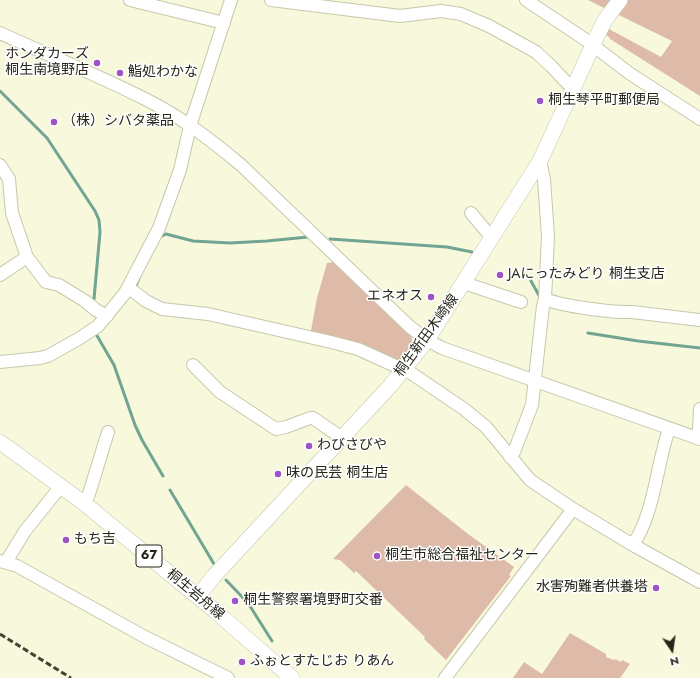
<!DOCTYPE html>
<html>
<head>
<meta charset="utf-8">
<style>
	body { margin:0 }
	#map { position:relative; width:700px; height:678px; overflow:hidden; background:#f8f9dc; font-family:Jost,sans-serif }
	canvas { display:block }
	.north { position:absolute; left:652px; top:630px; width:40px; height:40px; -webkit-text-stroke:3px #fff; paint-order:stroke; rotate:167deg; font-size:11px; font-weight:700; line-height:16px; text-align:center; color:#25251a }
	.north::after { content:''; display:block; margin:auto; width:14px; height:18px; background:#25251a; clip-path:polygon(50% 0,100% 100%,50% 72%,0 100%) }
</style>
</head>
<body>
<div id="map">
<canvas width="700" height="678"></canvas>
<div class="north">N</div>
</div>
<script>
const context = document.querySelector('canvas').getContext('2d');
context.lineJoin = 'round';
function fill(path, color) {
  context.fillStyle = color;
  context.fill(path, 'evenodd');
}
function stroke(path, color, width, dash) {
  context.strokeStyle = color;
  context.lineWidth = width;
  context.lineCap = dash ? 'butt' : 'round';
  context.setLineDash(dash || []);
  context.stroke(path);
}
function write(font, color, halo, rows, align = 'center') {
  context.font = font + ' Jost,"Noto Sans JP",sans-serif';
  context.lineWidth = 3;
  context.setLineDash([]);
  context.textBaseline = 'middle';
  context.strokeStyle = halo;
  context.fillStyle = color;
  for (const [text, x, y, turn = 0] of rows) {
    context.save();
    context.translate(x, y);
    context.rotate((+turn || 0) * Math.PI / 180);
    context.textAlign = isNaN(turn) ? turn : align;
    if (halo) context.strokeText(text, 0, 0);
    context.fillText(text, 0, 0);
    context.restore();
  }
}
fill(new Path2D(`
	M588 0H700V96L610 39 609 37 606 35 609 29 661 57 672 41Z
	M334 262 411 334 413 346 401 363 310 336 317 298 327 263Z
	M406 485 468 534 514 567 509 575 511 576 446 660 424 639 425 637 356 571 354 573 340 560 333 559Z
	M570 633 606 654V657L614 660 615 659 621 662 622 660 630 664 620 678H513L524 662 542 674Z`), '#debaa9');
stroke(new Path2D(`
	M0 91 47 138 95 211 99 220 100 232 94 299
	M160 237 166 234 193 241 230 243 267 241 308 237
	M330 239 447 247 472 252
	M531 281 541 299
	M136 286 139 278
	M98 332 96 334 114 365 135 425 142 440 163 476
	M588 333 638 341 700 348
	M170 490 214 564
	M226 580 248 603 272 641`), '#71a492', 3);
const minor = new Path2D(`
	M130 0 224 23
	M271 0 400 16 441 11 461 14 489 26 536 52 551 66 567 83 573 86
	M526 0 586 40 629 73 700 119
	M0 33C48 55 98 75 145 99 180 116 211 140 241 165L409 326 427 340 442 348 700 439
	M0 165 9 179 12 213 27 257 46 282 59 285 85 301 96 310 107 316
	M471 213 492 238
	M0 275 27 257
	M464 283 521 302
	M129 288 146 301 162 309 208 314 331 342 358 349 411 373 464 409 486 427 530 480 573 509 633 545 700 582
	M545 299C562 306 613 313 632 312L700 320
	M0 362 40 358 48 356 80 338 98 326 125 293 159 228 180 170 190 126 231 0
	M193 365 220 392 276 429 286 427 310 418H313L342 438
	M696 437 699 429 700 409
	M510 457 514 452 532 405 543 306 545 299 548 236 544 179 540 161
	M85 504 89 494 108 432
	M633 545C655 511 656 467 669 429
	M0 561 17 566 145 637 228 678
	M6 562 25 531 61 486
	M445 678 573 509`);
const major = new Path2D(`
	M0 442 85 504 214 610 292 678
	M198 596 214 576 391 385 427 340 540 161 598 34 605 20 620 0`);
stroke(minor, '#c6c7ab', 14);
stroke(major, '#c6c7ab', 16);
stroke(minor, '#fff', 12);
stroke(major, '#fff', 15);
stroke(new Path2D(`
	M0 634 71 678`), '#424234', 3, [6, 3]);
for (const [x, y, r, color] of [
	[97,63,4,"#9d52c5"],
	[120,73,4,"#9d52c5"],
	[540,101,4,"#9d52c5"],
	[54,122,4,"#9d52c5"],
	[500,275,4,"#9d52c5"],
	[431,297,4,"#9d52c5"],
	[309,446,4,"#9d52c5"],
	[278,474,4,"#9d52c5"],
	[66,540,4,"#9d52c5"],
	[377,556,4,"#9d52c5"],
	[656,588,4,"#9d52c5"],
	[235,601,4,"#9d52c5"],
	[242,662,4,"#9d52c5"]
]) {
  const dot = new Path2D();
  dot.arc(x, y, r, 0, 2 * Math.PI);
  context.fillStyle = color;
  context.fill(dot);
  stroke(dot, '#fff', 1.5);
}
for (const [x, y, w] of [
	[149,556,26]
]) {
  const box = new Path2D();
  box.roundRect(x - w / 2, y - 11, w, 22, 3);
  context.fillStyle = '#fff';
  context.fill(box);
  stroke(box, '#25251a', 1);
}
write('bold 13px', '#25251a', null, [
	["67",149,556]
]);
write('14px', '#25251a', '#fff', [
	["ホンダカーズ",89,55,"right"],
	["桐生南境野店",89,71,"right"],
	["鮨処わかな",128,73],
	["桐生琴平町郵便局",548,101],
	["（株）シバタ薬品",62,122],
	["JAにったみどり 桐生支店",508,275],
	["エネオス",423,297,"right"],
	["わびさびや",317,446],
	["味の民芸 桐生店",286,474],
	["もち吉",74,540],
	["桐生市総合福祉センター",385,556],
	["水害殉難者供養塔",648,588,"right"],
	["桐生警察署境野町交番",243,601],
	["ふぉとすたじお りあん",250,662]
], 'left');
write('14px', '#25251a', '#fff', [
	["桐生新田木崎線",427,336,-54],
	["桐生岩舟線",195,595,40]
]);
</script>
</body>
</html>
